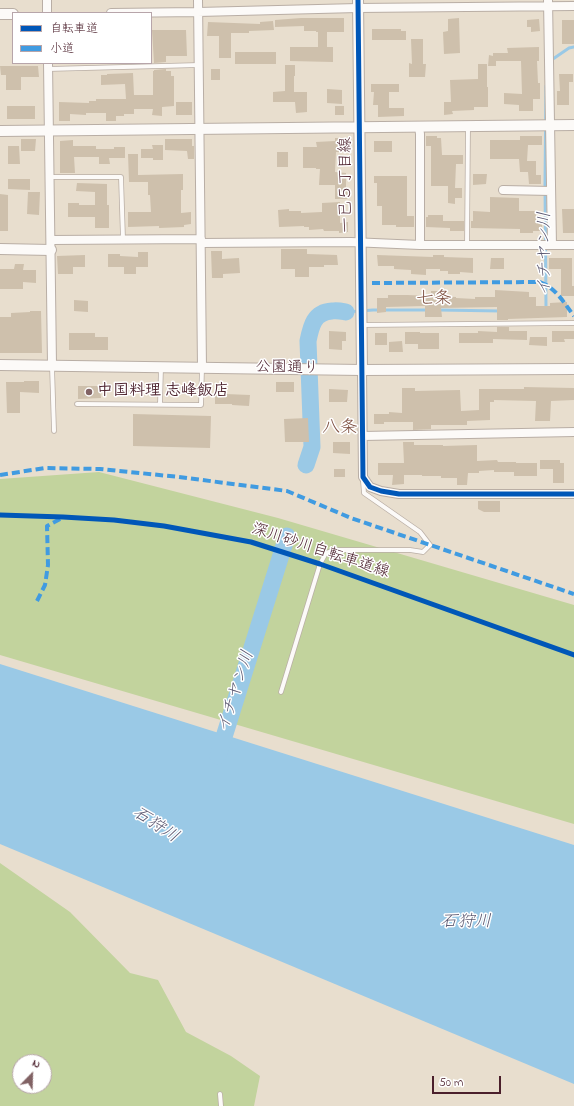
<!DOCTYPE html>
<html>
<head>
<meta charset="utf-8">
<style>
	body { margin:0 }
	#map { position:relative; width:574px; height:1106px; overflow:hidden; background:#e8dece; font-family:"Indie Flower","Klee One",sans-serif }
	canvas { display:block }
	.legend { position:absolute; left:12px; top:12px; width:140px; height:52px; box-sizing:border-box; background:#fff; border:1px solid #b7a5aa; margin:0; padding:5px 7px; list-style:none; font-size:12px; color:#4a1f2b }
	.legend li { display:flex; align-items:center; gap:8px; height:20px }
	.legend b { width:20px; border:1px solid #b7a5aa }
	.north { position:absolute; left:12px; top:1054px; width:40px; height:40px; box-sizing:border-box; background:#fff; border:1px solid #b7a5aa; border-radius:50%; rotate:23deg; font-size:11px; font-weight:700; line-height:16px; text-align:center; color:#4a1f2b }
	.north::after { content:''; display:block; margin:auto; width:14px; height:18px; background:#816264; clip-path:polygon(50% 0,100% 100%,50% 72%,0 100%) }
	.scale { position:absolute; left:432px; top:1076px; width:69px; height:18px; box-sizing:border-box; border:2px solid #4a1f2b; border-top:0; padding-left:5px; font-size:12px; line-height:14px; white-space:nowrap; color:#4a1f2b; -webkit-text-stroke:3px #fff; paint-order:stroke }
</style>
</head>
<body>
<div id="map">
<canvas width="574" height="1106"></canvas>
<ul class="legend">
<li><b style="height:5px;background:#0057b8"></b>自転車道</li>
<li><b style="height:5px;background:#409be1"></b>小道</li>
</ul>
<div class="north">N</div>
<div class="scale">50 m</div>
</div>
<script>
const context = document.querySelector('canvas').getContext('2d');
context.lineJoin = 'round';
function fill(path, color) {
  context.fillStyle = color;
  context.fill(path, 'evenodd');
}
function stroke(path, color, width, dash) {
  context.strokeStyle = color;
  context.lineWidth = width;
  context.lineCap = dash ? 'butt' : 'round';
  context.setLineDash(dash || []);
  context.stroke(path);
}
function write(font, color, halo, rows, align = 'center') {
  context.font = font + ' "Indie Flower","Klee One",sans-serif';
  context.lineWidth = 3;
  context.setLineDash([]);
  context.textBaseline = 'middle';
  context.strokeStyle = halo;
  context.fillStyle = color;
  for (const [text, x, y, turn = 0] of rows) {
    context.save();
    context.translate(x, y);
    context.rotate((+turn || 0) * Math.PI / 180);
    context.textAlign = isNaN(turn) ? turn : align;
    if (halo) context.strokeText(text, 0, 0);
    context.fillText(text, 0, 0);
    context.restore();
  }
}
fill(new Path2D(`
	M99 472 278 518 574 605V824L0 655V479Z
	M0 863 70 912 130 973 158 980 186 1032 231 1056 260 1076 254 1106H0ZM20 1062H44V1086H20Z`), '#c2d39d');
fill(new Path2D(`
	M0 664 574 845V1084L0 844Z`), '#9ac9e6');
stroke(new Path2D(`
	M550 61 569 48 574 47
	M546 86 545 184 546 308
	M439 310 501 311
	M346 312 373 310H429`), '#9ac9e6', 3);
stroke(new Path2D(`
	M306 465 312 447 308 341C311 326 314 312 332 311 337 310 341 311 346 312
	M218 756 287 536`), '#9ac9e6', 17);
fill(new Path2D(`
	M301 18H344V32H327V47H333V62L290 61V47H318V32H316V31H304V26L275 27V20Z
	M459 18 460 53 444 54 443 32 448 31V19Z
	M539 19 540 31 531 32V27H527V20Z
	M562 20H574V44H562Z
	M273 21 274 30 249 31V33H231V58H219V36H207L208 22 260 24V22Z
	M372 29H401V31H406V40H372Z
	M152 30H186L187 56H166V62L154 63Z
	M411 39H423V64H426L425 77H409V63L412 64Z
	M539 47V61H537L538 83H540V99H533V111H519V105L504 104V93L522 94 521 61H496V66H488L489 55 493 56V53H508L507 48Z
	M235 52H276V64H235Z
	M478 64H487V87H488V107H474V110L452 111 453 114 444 115V102H451L450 80 478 79Z
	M285 65H295V76H294V92H307V112L296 113 295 102H273V92L285 91Z
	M0 66H38L39 77H21V90H6V75H1Z
	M166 69V71H171V76H174V106L162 107V116L152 115 153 109H134V114H124V116H116V121H106V113H86V115L70 114V121H59V102L89 103V101H96V99H126L125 84 101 85V75H107V74L133 73 134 95H153V71H154V70Z
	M211 69H220V80H211Z
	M559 74H573V82H569V105H557V91H560Z
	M371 84H399V92H389V108H404V116L378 117V105H373L374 92H371Z
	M327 89 342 90V104L327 103Z
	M176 102H192V115H176Z
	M7 106H35V119H7Z
	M335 106H344V115H335Z
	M426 136H437V138H441L442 155H463V164H456L455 188H462V198H455V204L448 203V186H431V146H426Z
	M520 136H542V145H528L527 161H536V175H541V184H529L528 172H520L519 159H490V140H520Z
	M335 138H346V152H336L335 172 346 173V188H348V199H335V185H319L320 169H316V168H303V147H317L316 142 335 141Z
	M21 139H36L35 151H21Z
	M165 139H192V146H194V159H188L187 151 165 150Z
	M73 140V146H96V149H114V147H125V158H109L110 164H99V157H74L75 173H60V141Z
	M374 141H392V152H374Z
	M152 145H163V160H153V158H141V149H153Z
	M8 146H19L20 164H8Z
	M277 152H288V167H277Z
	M128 154H138V175L183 174V190H181V213L191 212V224L184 225V227L159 228V226L128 227V212H151L150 195H148V182H129Z
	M473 174H487L486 184 473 185Z
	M374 176H407V216H414V227H396V225H382V206H377V183H374Z
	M8 179H30V190L8 189Z
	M77 183 107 184V205H109V228H95V217H68V203H79V205H95V192L76 191Z
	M28 192H40L39 215 27 214Z
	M0 194 8 195V231H0Z
	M490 197 519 198V211H536V223H542V231H533V233H520V229L471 228V221H473V211L490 212Z
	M340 202V223L348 222V232L339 233V231H324L323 229 309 230V227H304V226L279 227 278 210 289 209V211H301V213L322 212V203Z
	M562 209H574V233H563Z
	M428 215H443V221H464V231H450V228L426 227V217H428Z
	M281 249H307V254L337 255 338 265H324V267H309V277H295V269H281Z
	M211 251H222V259L239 258 240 273 223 274V278H212Z
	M138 252H148V267H136V274H124V267H108V254H120V256L138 257Z
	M85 255V267H73V274H58L57 256Z
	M377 255 433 257V255H444V257L473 258V273L460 272V274H448V271H440V269H426V275L411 274V270L394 269V266H378Z
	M491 258H504V269H490Z
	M549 258H572V286H574V296H561V269H549Z
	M15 264H24L23 270H36V283L23 282V289H0V269H14Z
	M495 290 529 292V297H536V306H550V303L567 302V317L508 319V320H497V307L441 308 442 317H425V306L386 307V312L377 313V298H388V295H407L431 296V291H440V296L456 297V298L475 299V297H495Z
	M74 300 88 301V312L74 311Z
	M30 311H41L42 353H0V317H11V313L30 312Z
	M497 327H509V331H527V340L493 339V343H459V333H478V331L497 332Z
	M329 331 346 332V341H342V350L329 349Z
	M552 331H574V339H564L565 342H552Z
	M405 332H420V333H439V349H418V344H405Z
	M69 333H95V337H108V350H69Z
	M375 333H387V345H375Z
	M530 337H547V346L529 345Z
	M402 341 403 352H389V342Z
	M24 381H39V393L20 392V413H7L6 382H24Z
	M276 382H294V392H276Z
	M78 386H100L101 398 78 399Z
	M524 387 574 388V400L551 401 550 421H535L536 401 494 400V402H490V420L467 421V425H431V429L413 430V422H384V424H374V414H389V412L402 413V388H415V391L460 390 461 411 479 410V389H524Z
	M215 389H225V394L250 395 249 406 232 405V404H215Z
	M329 389 348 390 347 402H329Z
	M133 414 211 416 210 448 133 446Z
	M308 418 309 442H285L284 419Z
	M333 442H350V454L333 453Z
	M403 442H414V445H443V446L477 445V461L497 460 498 462H516V463H537V476H514V472H494V470L479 471V473H468L467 485H457V478H441V476H422V475H404V484L392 485 393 475H378V463H404Z
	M540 460H560V463H564V483H553V469H540Z
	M334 469H345V477H334Z
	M478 501H500V512H484L478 509Z`), '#cec0ac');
const service = new Path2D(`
	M48 69 199 65
	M50 177H121L123 239
	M467 245 468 127
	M362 325 574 323
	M52 366 54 431
	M77 404 201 405 202 368
	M160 404 161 367
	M281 692 320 564 326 553 334 550H410L423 552 430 545 420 532 364 493 363 481
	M220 1094 221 1106`);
const minor = new Path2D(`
	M47 0V13
	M198 0 202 367
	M548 0 552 245
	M111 13 198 12 358 8 574 6
	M48 63 52 365
	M419 127 420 134V245
	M503 190 551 191
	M51 240 201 239
	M201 243 351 242 420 245H574
	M362 370 363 477 370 487 381 491 399 494H574
	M363 436 574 432`);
const tertiary = new Path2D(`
	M358 0 362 370
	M0 14H13
	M0 131 574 125
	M0 249 51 250
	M0 365 362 370 574 369`);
stroke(service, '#b9aea5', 5.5);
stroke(minor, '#b9aea5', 10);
stroke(tertiary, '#b9aea5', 12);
stroke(service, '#fcfaf8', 4);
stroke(minor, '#fcfaf8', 8);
stroke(tertiary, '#fcfaf8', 10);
stroke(new Path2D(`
	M372 283 540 282C556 288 564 303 574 316
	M0 475 45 468 100 469 179 477 287 491 351 518 574 594
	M37 601 45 585 48 565 47 526 62 518`), '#409be1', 4, [8, 4]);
stroke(new Path2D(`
	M358 0 363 477 370 487 381 491 399 494H574
	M0 515 63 517 114 520 164 526 251 542 320 564 574 655`), '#0057b8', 5);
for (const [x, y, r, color] of [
	[89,392,4,"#816264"]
]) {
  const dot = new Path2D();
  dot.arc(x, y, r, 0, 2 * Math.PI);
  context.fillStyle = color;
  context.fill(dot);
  stroke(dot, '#fff', 1.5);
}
write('16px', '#4a1f2b', '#fff', [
	["一已５丁目線",347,185,-90],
	["公園通り",287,369,1],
	["深川砂川自転車道線",320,552,18]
]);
write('bold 16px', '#4a1f2b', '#fff', [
	["中国料理 志峰飯店",97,392]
], 'left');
write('italic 17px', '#5a5770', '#fff', [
	["イチヤン川",546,254,-90],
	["イチヤン川",237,692,-72],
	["石狩川",155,826,33],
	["石狩川",466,923]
]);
write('18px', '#7e5041', '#fff', [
	["七条",434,300],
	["八条",340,429]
]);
</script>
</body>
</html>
